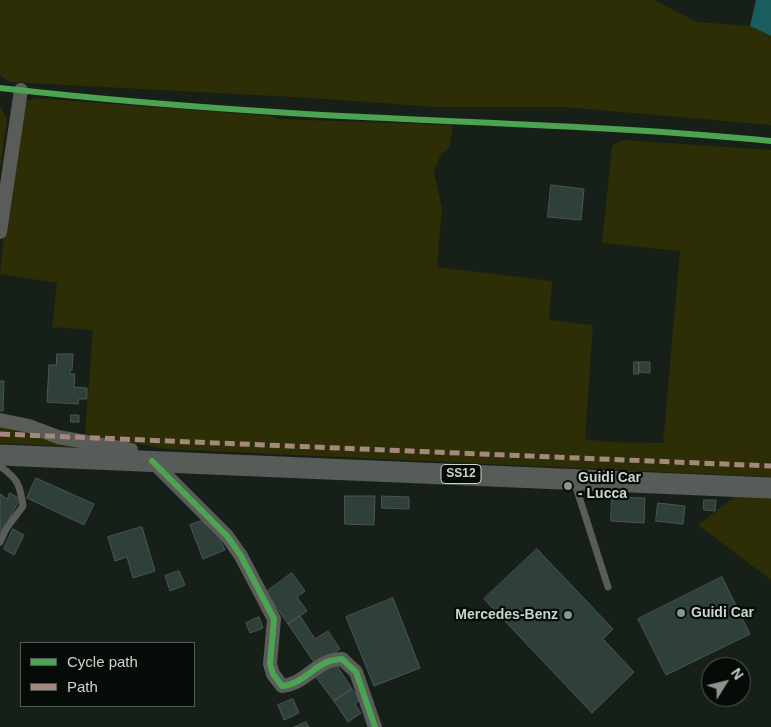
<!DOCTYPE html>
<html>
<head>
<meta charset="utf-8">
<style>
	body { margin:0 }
	#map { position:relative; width:771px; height:727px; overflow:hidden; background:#162019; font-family:Helvetica,sans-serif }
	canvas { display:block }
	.legend { position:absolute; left:20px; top:642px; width:175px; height:65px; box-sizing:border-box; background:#050b06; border:1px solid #545b56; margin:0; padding:6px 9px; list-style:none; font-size:15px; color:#cad4cd }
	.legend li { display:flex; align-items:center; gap:10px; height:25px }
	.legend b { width:25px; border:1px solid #545b56 }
	.north { position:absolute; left:701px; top:657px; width:50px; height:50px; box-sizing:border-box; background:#050b06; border:1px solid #545b56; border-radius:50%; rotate:54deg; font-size:14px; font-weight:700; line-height:20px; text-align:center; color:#cad4cd }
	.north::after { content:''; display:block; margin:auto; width:18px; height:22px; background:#8b958e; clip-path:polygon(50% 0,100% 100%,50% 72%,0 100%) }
</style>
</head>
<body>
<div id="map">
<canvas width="771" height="727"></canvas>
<ul class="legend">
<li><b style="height:6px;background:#4ca352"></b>Cycle path</li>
<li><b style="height:6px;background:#a5887d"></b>Path</li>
</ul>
<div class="north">N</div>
</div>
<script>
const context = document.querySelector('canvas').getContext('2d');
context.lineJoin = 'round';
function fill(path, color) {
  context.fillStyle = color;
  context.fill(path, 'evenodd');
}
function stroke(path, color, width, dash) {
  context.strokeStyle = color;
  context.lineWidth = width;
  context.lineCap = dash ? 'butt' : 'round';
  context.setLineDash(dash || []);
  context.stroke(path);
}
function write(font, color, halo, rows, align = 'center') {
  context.font = font + ' Helvetica,sans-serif';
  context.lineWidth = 4.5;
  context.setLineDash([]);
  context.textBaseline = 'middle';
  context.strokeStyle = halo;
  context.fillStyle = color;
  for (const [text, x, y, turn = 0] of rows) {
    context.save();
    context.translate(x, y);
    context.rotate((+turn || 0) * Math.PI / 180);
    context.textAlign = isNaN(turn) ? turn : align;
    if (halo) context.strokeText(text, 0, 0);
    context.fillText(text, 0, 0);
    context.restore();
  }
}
fill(new Path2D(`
	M0 0H654L697 22 750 26 771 36V125L564 107H437L312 98 10 82 0 75Z
	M35 98 272 116 278 119 453 125 449 148 440 156 434 173 442 209 437 267 552 281 549 320 593 325 585 439 608 442 663 443 680 251 602 243 612 146 622 140 771 150V477L165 449 85 434 93 330 52 327 57 283 0 274 7 204 23 106 27 101Z
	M0 106 7 119 0 170Z
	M0 425 108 449 0 443Z
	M734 497 771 498V580L698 525Z`), '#2d2d06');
fill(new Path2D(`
	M756 0H771V36L750 26Z`), '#1b5c60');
const building = new Path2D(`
	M551 185 584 189 581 220 548 217Z
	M57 354H73L72 370H70V374H75L74 387 87 388V399H79L78 404 47 402 49 365H56Z
	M634 362H639V374H634Z
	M639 362H650V373L639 372Z
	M0 381H4L3 411H0Z
	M71 415H79V422H71Z
	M36 478 94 504 84 525 27 498Z
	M10 493 20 499 1 534 0 533V494L7 499Z
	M345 496H375L374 525 345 524Z
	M382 496 409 497V509L382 508Z
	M612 497 645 498 644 523 611 521Z
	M704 500H716L715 511 704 510Z
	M658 503 685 506 683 524 656 521Z
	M201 521 218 534 225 550 203 559 190 525Z
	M142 527 155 571 133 578 127 557 115 561 108 537Z
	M13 529 24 535 14 555 4 549Z
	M537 549 613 629 603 639 634 672 592 713 484 599Z
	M179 571 185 585 170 591 165 576Z
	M292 573 305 591 297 597 307 611 288 624 266 592Z
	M722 577 750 634 666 675 638 619Z
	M393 598 420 668 374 686 346 617Z
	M300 616 315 639 328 631 340 649 316 665 288 624Z
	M259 617 263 628 250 633 246 623Z
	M336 664 352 689 334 701 316 677Z
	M352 689 360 700 355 704 361 713 348 722 334 701Z
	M293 699 299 713 284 720 278 705Z
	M306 722 309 727H294Z`);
fill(building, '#2f403a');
stroke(building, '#4c5551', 1);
stroke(new Path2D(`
	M0 462 1 467C18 479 20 485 23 506L6 529 0 542
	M574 481 608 587`), '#595c59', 7);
stroke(new Path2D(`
	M0 232 21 90
	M0 420 29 426 58 437 131 450V460
	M152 461 227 536 241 556 274 619 270 664 273 674 282 686C303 684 313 666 330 661 334 660 338 659 342 659L356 672 375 727`), '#595c59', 14);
stroke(new Path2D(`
	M0 455 771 488`), '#575c58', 21);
stroke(new Path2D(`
	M0 434 771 466`), '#a5887d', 5, [10, 5]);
stroke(new Path2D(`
	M0 88C96 99 193 107 290 113 451 123 611 125 771 141
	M152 461 227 536 241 556 274 619 270 664 273 674 282 686C303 684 313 666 330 661 334 660 338 659 342 659L356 672 375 727`), '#4ca352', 6);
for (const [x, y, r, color] of [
	[568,486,5,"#8b958e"],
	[681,613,5,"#8b958e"],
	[568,615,5,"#8b958e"]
]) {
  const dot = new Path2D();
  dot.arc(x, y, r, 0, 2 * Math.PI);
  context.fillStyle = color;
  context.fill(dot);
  stroke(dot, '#050b06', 2);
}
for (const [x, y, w] of [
	[461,474,40]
]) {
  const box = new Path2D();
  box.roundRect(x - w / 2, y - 9.5, w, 19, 4);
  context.fillStyle = '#050b06';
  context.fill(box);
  stroke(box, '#cad4cd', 1);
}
write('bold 12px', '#cad4cd', null, [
	["SS12",461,474]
]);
write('bold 14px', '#cad4cd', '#050b06', [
	["Guidi Car",578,478],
	["- Lucca",578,494],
	["Guidi Car",691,613],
	["Mercedes-Benz",558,615,"right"]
], 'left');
</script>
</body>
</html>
